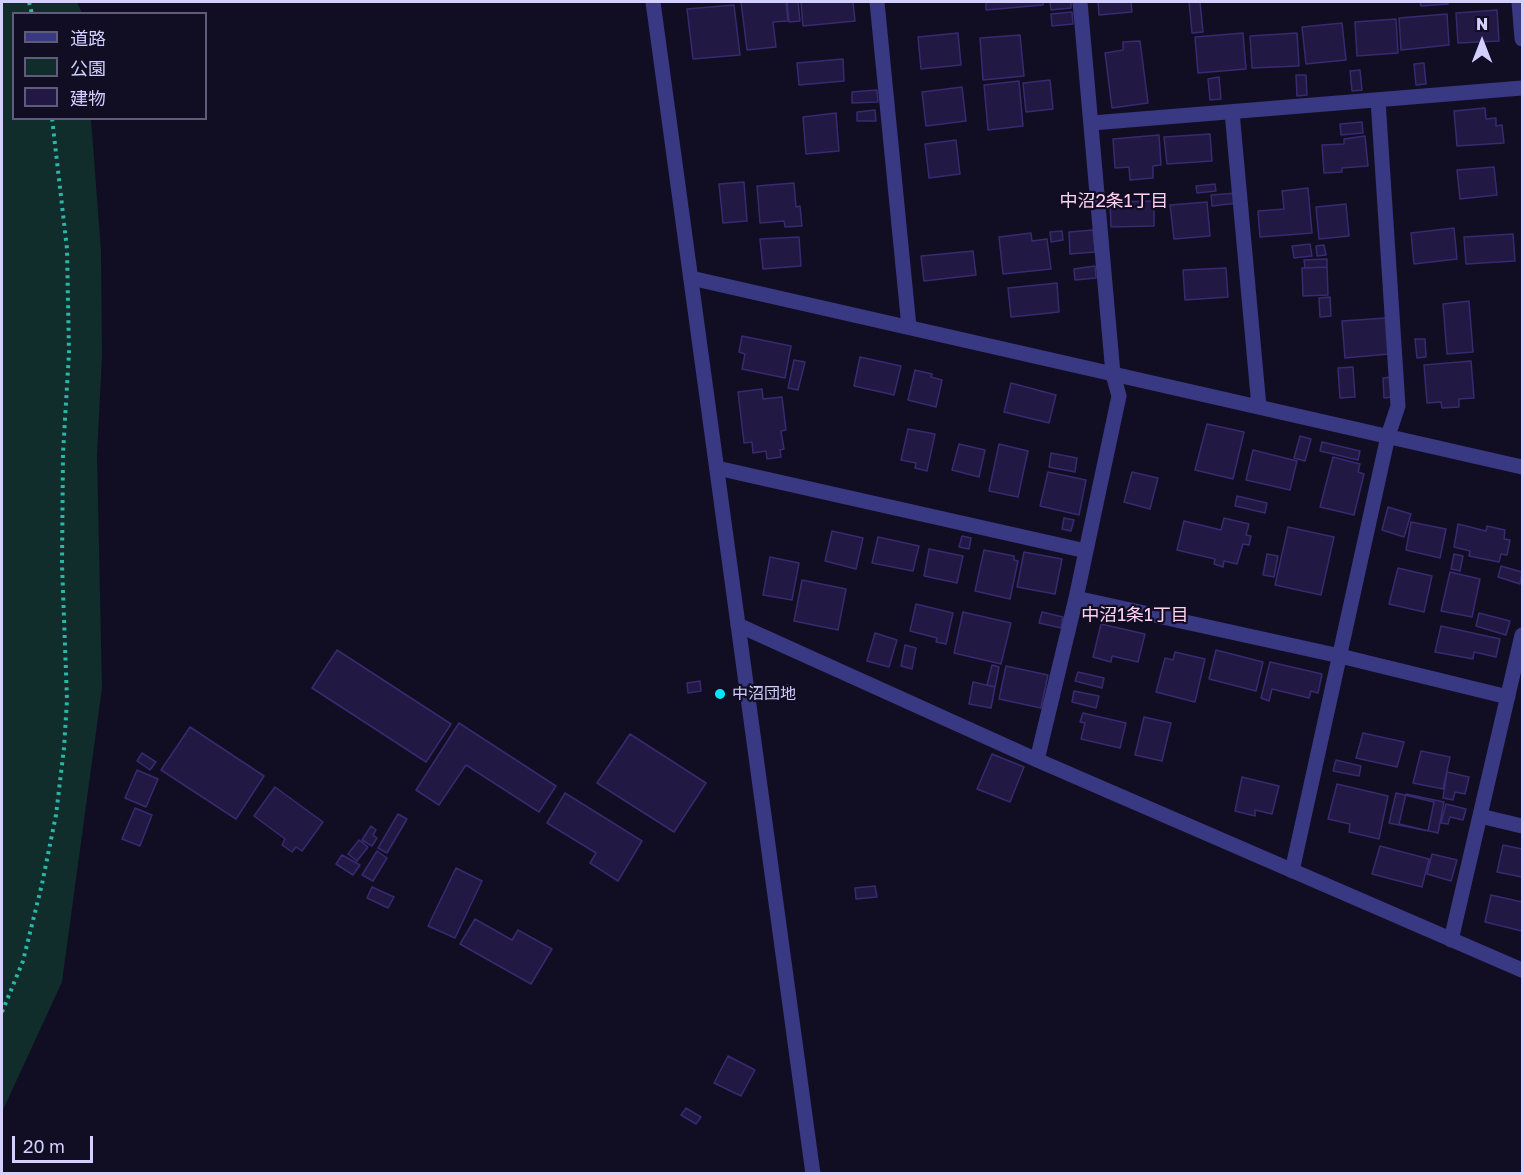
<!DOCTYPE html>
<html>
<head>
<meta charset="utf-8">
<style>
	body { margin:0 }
	#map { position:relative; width:1524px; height:1175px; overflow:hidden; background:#110d23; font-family:"Golos Text","Noto Sans JP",sans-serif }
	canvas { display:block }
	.frame { position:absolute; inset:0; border:3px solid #d3cfff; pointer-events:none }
	.legend { position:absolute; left:12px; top:12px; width:195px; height:108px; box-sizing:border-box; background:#110d23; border:2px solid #5f5b7b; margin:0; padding:8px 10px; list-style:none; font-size:18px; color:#d3cfff }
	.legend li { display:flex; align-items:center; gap:12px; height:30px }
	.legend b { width:30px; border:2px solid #5f5b7b }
	.north { position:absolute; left:1452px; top:12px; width:60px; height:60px; -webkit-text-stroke:4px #110d23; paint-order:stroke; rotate:0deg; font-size:16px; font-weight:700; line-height:24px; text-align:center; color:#d3cfff }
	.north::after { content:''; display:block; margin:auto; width:21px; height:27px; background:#d3cfff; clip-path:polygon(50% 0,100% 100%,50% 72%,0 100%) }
	.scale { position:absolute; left:12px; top:1136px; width:81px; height:27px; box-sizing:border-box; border:3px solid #d3cfff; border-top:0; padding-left:8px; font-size:18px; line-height:21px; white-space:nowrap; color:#d3cfff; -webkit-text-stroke:4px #110d23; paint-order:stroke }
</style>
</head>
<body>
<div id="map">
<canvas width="1524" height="1175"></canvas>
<div class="frame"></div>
<ul class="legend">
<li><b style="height:8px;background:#393882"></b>道路</li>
<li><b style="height:16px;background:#102d2b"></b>公園</li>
<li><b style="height:16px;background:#211944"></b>建物</li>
</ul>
<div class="north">N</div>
<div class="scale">20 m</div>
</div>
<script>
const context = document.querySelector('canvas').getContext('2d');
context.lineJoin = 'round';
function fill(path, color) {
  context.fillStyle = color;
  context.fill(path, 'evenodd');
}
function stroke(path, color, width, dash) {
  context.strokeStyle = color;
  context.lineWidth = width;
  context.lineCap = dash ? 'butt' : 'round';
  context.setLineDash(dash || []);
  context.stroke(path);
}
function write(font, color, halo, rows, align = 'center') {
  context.font = font + ' "Golos Text","Noto Sans JP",sans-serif';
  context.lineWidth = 4.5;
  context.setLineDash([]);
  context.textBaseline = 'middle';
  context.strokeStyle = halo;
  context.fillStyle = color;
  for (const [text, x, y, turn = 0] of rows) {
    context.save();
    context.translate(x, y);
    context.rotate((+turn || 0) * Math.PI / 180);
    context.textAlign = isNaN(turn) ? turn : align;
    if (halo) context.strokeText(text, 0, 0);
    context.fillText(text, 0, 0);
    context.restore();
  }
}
fill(new Path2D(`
	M2 2H77L82 13 14 14V118L91 119 101 251 102 355 97 455 102 688 62 982 2 1112Z`), '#102d2b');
const building = new Path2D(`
	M741 2H786L788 21 773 22 776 47 747 50Z
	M787 2H798L800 21 789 22Z
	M801 2H853L855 21 803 26Z
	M986 2H1043V5L986 10Z
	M1050 2H1071V8L1051 10Z
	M1098 2H1131L1132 12 1099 15Z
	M1189 2H1200L1203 32 1192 33Z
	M1420 2H1447L1448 4 1421 6Z
	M734 5 740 55 693 59 687 9Z
	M1497 10 1499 41 1458 43 1456 13Z
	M1072 12 1073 24 1052 26 1051 14Z
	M1447 14 1449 45 1401 50 1399 18Z
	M1396 19 1398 53 1357 56 1355 22Z
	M1342 23 1346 60 1306 64 1302 27Z
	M958 33 961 65 921 69 918 37Z
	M1243 33 1246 69 1198 73 1195 37Z
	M1297 33 1299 66 1252 68 1250 36Z
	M1020 35 1024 76 983 80 980 38Z
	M1140 41 1148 103 1112 108 1105 53 1123 50V42Z
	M843 59 844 81 799 85 797 63Z
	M1424 63 1426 84 1416 85 1414 64Z
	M1360 70 1362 90 1352 91 1350 71Z
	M1296 75H1306L1307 95 1297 96Z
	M1219 77 1221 99 1210 100 1208 79Z
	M1050 80 1053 109 1026 112 1023 83Z
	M1019 81 1023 126 988 130 984 85Z
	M962 87 966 121 926 126 922 92Z
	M877 90 878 102 852 103V92Z
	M1485 108 1486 119 1496 118V126L1502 125 1504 143 1457 146 1454 111Z
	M875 110 876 121H857V112Z
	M836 113 839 151 806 154 803 117Z
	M1362 122 1363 133 1341 135 1340 124Z
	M1210 134 1212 161 1167 164 1164 137Z
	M1159 135 1161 165 1153 166V178L1130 180 1129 167 1115 168 1113 139Z
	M1365 136 1368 166 1342 168V172L1324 173 1322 145 1344 144V139Z
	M956 140 960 174 929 178 925 144Z
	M1494 167 1497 195 1460 199 1457 170Z
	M744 182 747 221 723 223 719 184Z
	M794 183 796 207 800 206 802 226 785 227 784 221 760 223 757 186Z
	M1215 184 1216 191 1197 193 1196 186Z
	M1308 188 1312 233 1260 237 1258 211 1284 209 1282 191Z
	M1237 193 1238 203 1212 206 1211 195Z
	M1154 201V226L1111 227 1110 202Z
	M1207 202 1210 236 1174 239 1170 205Z
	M1346 204 1349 236 1319 239 1316 207Z
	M1454 228 1457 259 1414 264 1411 233Z
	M1093 230 1095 252 1070 254 1069 232Z
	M1062 231 1063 240 1051 242 1050 232Z
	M1031 233 1032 241 1047 239 1051 269 1003 274 999 237Z
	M1513 234 1515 261 1466 264 1464 237Z
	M799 237 801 266 763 269 760 239Z
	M1310 244 1312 256 1294 258 1292 246Z
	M1324 245 1326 255 1317 256 1316 246Z
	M973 251 976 275 924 281 921 256Z
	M1327 259V267L1305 268 1304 260Z
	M1095 266 1096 278 1075 280 1074 269Z
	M1327 267 1328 295 1303 296 1302 268Z
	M1226 268 1228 297 1185 300 1183 270Z
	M1057 283 1059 312 1011 317 1008 288Z
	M1330 297 1331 316 1320 317 1319 298Z
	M1469 301 1473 352 1447 354 1443 304Z
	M1386 318 1389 354 1345 358 1342 321Z
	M742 336 791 346 785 378 742 369 745 354 739 352Z
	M1415 339H1425L1426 357 1417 358Z
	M860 357 901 366 894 395 854 386Z
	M794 360 805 362 798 390 788 388Z
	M1471 361 1474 398 1459 399V407L1442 408 1441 402 1427 403 1424 365Z
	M1353 367 1355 397 1340 398 1338 368Z
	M915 370 932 374 931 377 942 380 936 407 908 400Z
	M1392 377 1394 397 1384 398 1383 378Z
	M1011 383 1056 395 1049 423 1004 412Z
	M762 389 763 399 782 397 786 430 781 431 784 449 780 450 781 457 767 459 766 451 753 453 752 442 744 443 738 392Z
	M1207 424 1244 432 1233 479 1195 470Z
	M908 429 935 434 927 471 915 468 916 463 901 460Z
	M1300 436 1311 439 1305 461 1294 458Z
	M1322 442 1360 451 1358 460 1320 451Z
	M959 444 985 450 979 477 952 470Z
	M999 444 1028 451 1018 497 989 491Z
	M1253 450 1297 461 1290 490 1246 480Z
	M1051 453 1077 458 1075 472 1049 467Z
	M1333 457 1360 464 1358 472 1364 474 1354 515 1320 507Z
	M1048 472 1086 480 1079 515 1040 506Z
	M1132 472 1158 478 1150 509 1124 502Z
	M1237 496 1267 503 1265 513 1235 506Z
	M1388 507 1411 514 1404 537 1382 530Z
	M1064 518 1074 520 1071 531 1062 529Z
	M1224 518 1249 524 1246 535 1251 536 1249 545 1243 544 1237 564 1224 561 1223 567 1214 564 1215 559 1177 550 1184 521 1221 530Z
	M1411 522 1446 529 1440 558 1406 550Z
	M1458 524 1486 531 1487 526 1505 530 1504 539 1510 540 1507 555 1501 554 1499 562 1469 556 1470 551 1454 547Z
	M1288 527 1334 537 1321 595 1275 585Z
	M832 531 863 538 856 569 825 561Z
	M962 536 971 538 969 549 959 547Z
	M878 537 919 546 913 571 872 563Z
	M929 549 963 556 957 583 924 576Z
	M984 550 1014 556V560L1018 561 1010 599 975 591Z
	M1024 552 1062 559 1055 594 1017 587Z
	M1267 554 1278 556 1274 577 1263 575Z
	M1454 554 1463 556 1460 571 1451 569Z
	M770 557 799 563 792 600 763 595Z
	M1501 566 1522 572 1520 584 1498 577Z
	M1398 568 1432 576 1424 612 1389 604Z
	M1450 572 1480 579 1472 617 1441 611Z
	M802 580 846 589 838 630 794 621Z
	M916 604 953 613 946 644 936 642 937 638 910 631Z
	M963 612 1011 623 1001 664 954 653Z
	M1042 612 1063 617 1061 628 1039 623Z
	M1479 613 1510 621 1506 635 1476 626Z
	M1101 624 1145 634 1138 662 1112 656 1111 662 1093 657Z
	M1441 626 1500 639 1496 657 1474 652 1473 659 1435 652Z
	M875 633 897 640 889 667 867 661Z
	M905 645 916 648 912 669 901 666Z
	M337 650 451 724 426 762 312 688Z
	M1216 650 1263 662 1256 691 1209 679Z
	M1175 652 1205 659 1195 702 1156 692 1165 658 1173 660Z
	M1270 662 1322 674 1318 693 1311 691 1309 698 1272 689 1269 701 1261 698Z
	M992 665 999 667 995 687 987 685Z
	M1006 666 1048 675 1041 708 999 699Z
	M1078 672 1104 678 1102 688 1075 681Z
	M700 681 701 691 688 693 687 683Z
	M973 682 995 687 991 708 969 704Z
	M791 685 792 694 778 696 777 686Z
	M1074 691 1099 696 1096 708 1072 702Z
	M1083 713 1126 723 1120 748 1081 739 1085 723 1080 722Z
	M1144 717 1171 723 1162 761 1135 755Z
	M459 723 556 786 539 812 466 765 439 805 416 790Z
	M190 727 264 776 236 819 161 770Z
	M1363 733 1404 742 1397 767 1356 758Z
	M630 734 706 783 674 832 597 783Z
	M1421 751 1450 757 1443 789 1413 783Z
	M142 753 156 762 150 770 137 761Z
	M992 754 1024 767 1010 802 977 789Z
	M1336 760 1361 766 1359 776 1333 771Z
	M137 770 158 779 146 807 125 798Z
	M1447 772 1469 777 1465 794 1455 792 1453 800 1443 798Z
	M1242 777 1279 786 1272 814 1255 810V816L1235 811Z
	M1337 784 1388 796 1379 839 1349 832 1350 824 1328 819Z
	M275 787 323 822 302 851 296 847 292 852 282 845 285 839 254 816Z
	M565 793 642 841 618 881 590 863 596 853 547 823Z
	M1396 793 1434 802 1428 831 1389 823Z
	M1406 794 1444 802 1438 833 1399 824Z
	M1446 804 1466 809 1463 820 1450 817 1448 824 1441 823Z
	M135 808 152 815 140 846 122 839Z
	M398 814 407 819 387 853 378 848Z
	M371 826 376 830 373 835 377 838 372 846 362 840Z
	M359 840 368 847 357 861 348 854Z
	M1503 845 1522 849V877L1497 872Z
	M1380 846 1429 859 1422 887 1372 874Z
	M377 851 387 858 373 881 362 875Z
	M1432 854 1457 860 1451 881 1427 874Z
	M342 855 360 865 353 875 336 864Z
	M456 868 482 881 455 938 428 926Z
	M875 886 877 897 856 899 855 888Z
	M372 887 394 897 388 908 367 898Z
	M1491 895 1522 902V931L1485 922Z
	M475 919 512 940 518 930 552 949 531 984 460 944Z
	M728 1056 755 1070 741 1096 714 1083Z
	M686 1108 701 1117 696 1124 681 1115Z`);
fill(building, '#211944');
stroke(building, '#372b70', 1.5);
stroke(new Path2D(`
	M29 2 32 14
	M2 1012 23 961 42 884 56 815 64 748 67 700 62 564 63 453 69 353 67 249 52 118`), '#2cb6aa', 4, [3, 4.5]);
stroke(new Path2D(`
	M877 2 909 327
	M1519 2 1522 39
	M1232 112 1259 407
	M1092 123 1522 88
	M691 278 1522 467
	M717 468 1086 551
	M1076 598 1340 656 1508 697
	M738 625 1037 760 1522 970
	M1037 760 1076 598 1119 396 1113 374 1080 2
	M1480 816 1522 826
	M1292 871 1388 436 1398 406 1378 100
	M1451 940 1522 635`), '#393882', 15);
stroke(new Path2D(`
	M653 2 813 1174`), '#393882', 15);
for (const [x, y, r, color] of [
	[720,694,6,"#00e7fa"]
]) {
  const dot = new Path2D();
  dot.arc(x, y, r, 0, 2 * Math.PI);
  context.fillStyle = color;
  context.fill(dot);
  stroke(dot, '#110d23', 2);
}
write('16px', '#d3cfff', '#110d23', [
	["中沼団地",732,694]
], 'left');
write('18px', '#ffd1ef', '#110d23', [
	["中沼2条1丁目",1114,201],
	["中沼1条1丁目",1135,615]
]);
</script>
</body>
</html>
